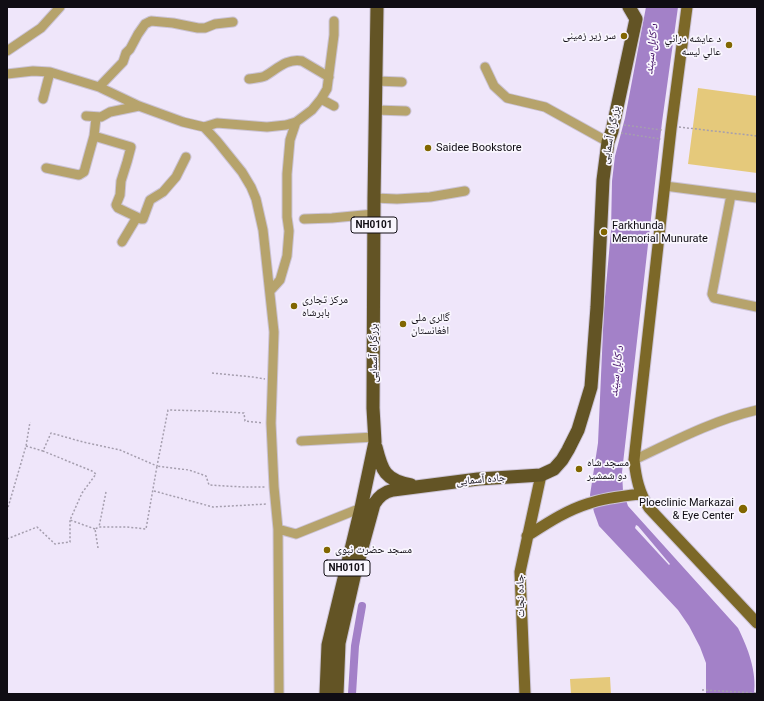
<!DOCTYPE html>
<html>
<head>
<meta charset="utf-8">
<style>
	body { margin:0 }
	#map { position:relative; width:764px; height:701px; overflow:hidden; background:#efe6fa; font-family:Roboto,sans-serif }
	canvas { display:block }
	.frame { position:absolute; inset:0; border:8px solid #100d14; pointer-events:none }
</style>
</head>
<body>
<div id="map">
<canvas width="764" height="701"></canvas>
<div class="frame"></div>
</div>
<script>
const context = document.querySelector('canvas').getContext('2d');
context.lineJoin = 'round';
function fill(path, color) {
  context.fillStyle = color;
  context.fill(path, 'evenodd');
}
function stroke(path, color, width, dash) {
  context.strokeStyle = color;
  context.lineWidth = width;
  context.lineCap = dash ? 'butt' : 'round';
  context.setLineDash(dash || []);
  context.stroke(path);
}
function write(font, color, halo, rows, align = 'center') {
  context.font = font + ' Roboto,"Noto Naskh Arabic",sans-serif';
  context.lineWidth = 3.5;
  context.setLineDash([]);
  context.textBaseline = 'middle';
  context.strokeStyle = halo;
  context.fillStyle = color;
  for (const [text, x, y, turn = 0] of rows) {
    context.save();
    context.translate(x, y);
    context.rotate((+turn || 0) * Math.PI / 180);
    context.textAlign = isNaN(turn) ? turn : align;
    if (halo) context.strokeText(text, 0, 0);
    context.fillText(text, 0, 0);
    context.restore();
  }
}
fill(new Path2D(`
	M698 88 757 96V173L688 164Z
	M610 677 611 694H571L570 679Z`), '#e5c97b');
fill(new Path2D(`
	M646 7H678L662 122 622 472 623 491 628 506 738 628C748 648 757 672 754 694H706V663L700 647 689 626 678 610 599 526 594 512 590 495 598 443 604 308 611 231 612 181 615 156 625 118ZM636 525 638 526 670 564 669 565 635 528Z`), '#a381c8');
stroke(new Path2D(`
	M352 694 355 646 362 606`), '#a381c8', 8);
const minor = new Path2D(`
	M7 51 41 28 60 7
	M485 67 494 86 507 98 545 107 608 142
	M7 74 33 71 50 72 99 87 139 106 183 122 204 127 217 141 242 172 251 187 256 199 263 230 274 332 271 423 274 487 278 529 279 694
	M249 79C254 78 261 78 265 76 277 69 287 58 302 61L329 77
	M376 81 402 82
	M99 87 123 62 126 53 130 49 138 34 145 24 151 21 173 23 198 28H205L215 24 233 22
	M43 99 50 72
	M321 99 334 106
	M375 110 406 111
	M86 116 101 117 110 112 139 106
	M204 127 217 123 267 127 286 125 296 122
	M94 136 131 147 127 162 121 181 120 195 116 205 118 208 141 219H143L150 200 163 192 169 185 176 177 186 157
	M46 168 79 175 84 172 94 136 96 118
	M665 186 757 198
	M731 195 712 294 714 298 757 307
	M374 198 397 199 430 197 465 191
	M304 219 332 218 374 214
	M122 242 137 217
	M270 291 280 280 287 256 289 231 287 217V174L290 140 296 122 312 110 321 99 327 89 334 35V21
	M301 441 375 437
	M634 460C674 441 714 420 757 410
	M278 529 296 534 361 508`);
const major = new Path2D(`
	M687 7 671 129 634 460C636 478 639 493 649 508L757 623
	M527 536C546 524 565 511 587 504 604 498 623 496 641 494
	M525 694 520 572 541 475`);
const highway = new Path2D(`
	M376 447C382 471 385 480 411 485
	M326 694 328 645 361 508 375 442 373 408 374 198 377 7
	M337 694 339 643 354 577 374 504C379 496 384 492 393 490L478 479 541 475 554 469 562 460 568 450 578 430 591 387 597 307 603 180 608 142 612 131 636 19 629 7`);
stroke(minor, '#cbc3d5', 11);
stroke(major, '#cbc3d5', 13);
stroke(highway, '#cbc3d5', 15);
stroke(new Path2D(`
	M624 125 662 130
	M679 127 757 136
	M621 133 661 139
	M212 373 253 377 265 379
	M26 446 43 451
	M154 491 213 507 267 504
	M106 492 99 527H127L146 529 157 466 189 470 206 476 209 485 243 487H266
	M7 511 26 446 30 422
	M95 529 70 520 82 493 96 474 92 471 43 451 51 433 83 442 120 450 157 466 168 410 207 411 244 413 245 421 263 423
	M7 539 37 527 55 544 70 542V520
	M98 548 95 529 99 527
	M702 690 757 693`), '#a59eae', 1.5, [2, 2]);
stroke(minor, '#b6a36c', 9);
stroke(major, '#7c6828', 11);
stroke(highway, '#635425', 13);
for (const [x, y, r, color] of [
	[624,36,4,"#816600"],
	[729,45,4,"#816600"],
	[428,148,4,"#816600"],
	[604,232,4,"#816600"],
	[294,306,4,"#816600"],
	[403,324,4,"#816600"],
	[579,469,4,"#816600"],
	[743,509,5,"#816600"],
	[327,550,4,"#816600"]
]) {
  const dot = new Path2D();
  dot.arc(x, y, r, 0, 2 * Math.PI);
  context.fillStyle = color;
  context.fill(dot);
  stroke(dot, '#f9f6fe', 1.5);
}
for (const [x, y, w] of [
	[374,225,46],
	[347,568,46]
]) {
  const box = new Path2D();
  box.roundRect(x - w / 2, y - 8, w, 16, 3);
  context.fillStyle = '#f9f6fe';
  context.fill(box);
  stroke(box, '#100d14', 1);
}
write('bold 10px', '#100d14', null, [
	["NH0101",374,225],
	["NH0101",347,568]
]);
write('11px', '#100d14', '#f9f6fe', [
	["سر زیر زمینی",616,36,"right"],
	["د عایشه دراني",721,39,"right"],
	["عالي لیسه",721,52,"right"],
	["Saidee Bookstore",436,148],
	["Farkhunda",612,226],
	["Memorial Munurate",612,239],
	["مرکز تجاری",302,300],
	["بابرشاه",302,313],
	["گالری ملی",411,318],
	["افغانستان",411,331],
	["مسجد شاه",587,463],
	["دو شمشیر",587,476],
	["Ploeclinic Markazai",734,503,"right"],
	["& Eye Center",734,516,"right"],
	["مسجد حضرت نبوی",335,550]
], 'left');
write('11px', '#100d14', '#f9f6fe', [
	["بزرگراه آسمایی",611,135,-79],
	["بزرگراه آسمایی",374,353,-90],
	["جاده آسمایی",481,480,-5],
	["جاده نجات",521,596,-91]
]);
write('italic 12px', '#3d0961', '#f9f6fe', [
	["د کابل سيند",652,49,-84],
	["د کابل سيند",617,371,-83]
]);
</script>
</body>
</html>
